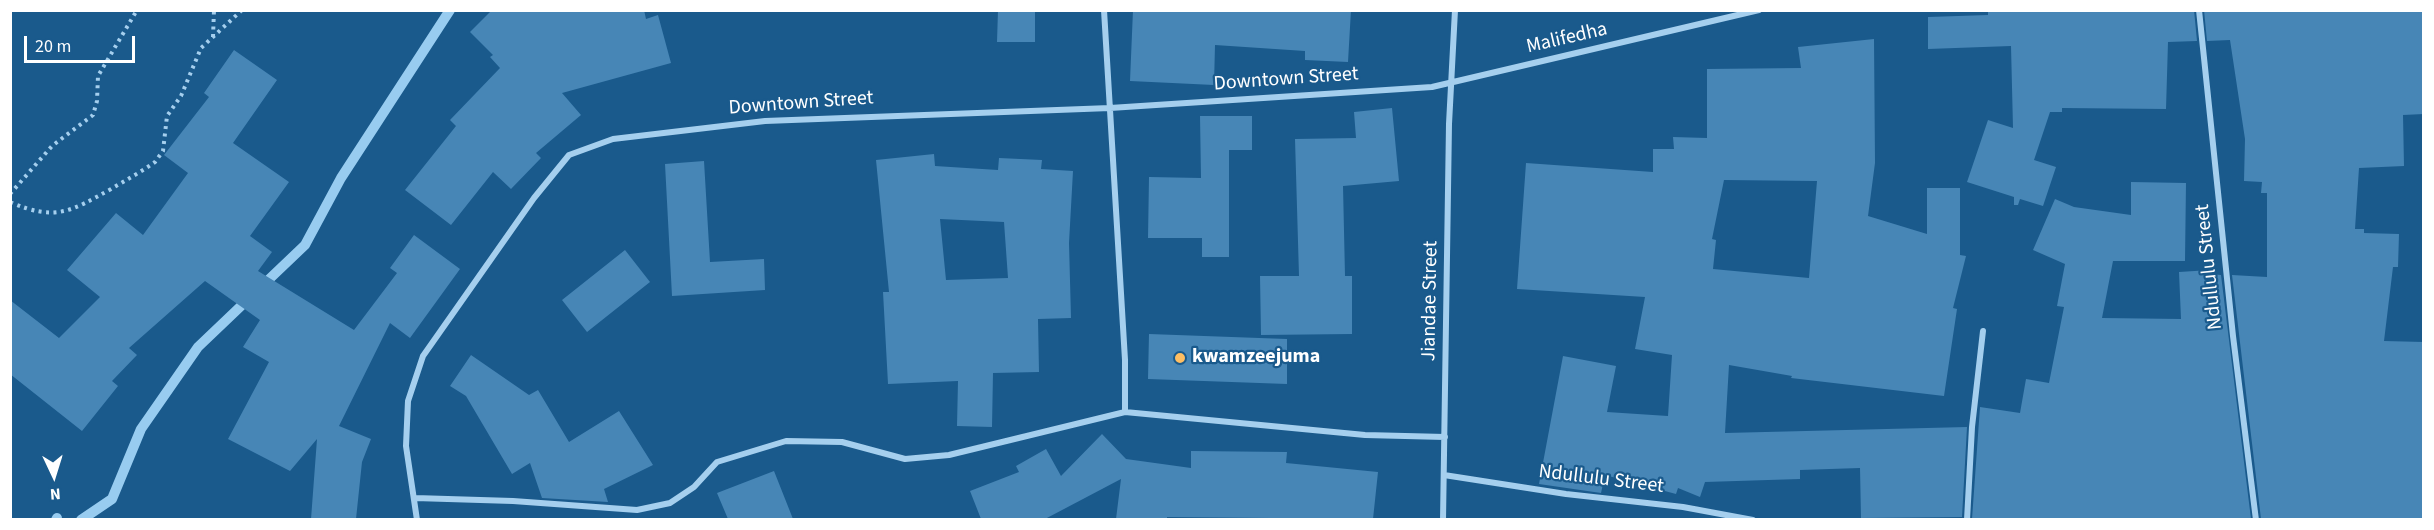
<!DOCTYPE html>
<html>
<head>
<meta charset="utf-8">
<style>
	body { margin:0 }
	#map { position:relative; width:2434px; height:530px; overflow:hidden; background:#1a5a8c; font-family:"Source Sans 3",sans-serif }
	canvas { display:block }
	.frame { position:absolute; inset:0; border:12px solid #fff; pointer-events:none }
	.north { position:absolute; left:24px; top:446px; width:60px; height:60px; -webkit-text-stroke:4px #1a5a8c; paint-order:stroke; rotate:176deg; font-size:16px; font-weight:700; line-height:24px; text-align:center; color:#fff }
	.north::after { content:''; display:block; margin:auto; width:21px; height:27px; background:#fff; clip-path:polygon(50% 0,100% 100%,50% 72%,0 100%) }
	.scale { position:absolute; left:24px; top:36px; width:111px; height:27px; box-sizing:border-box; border:3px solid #fff; border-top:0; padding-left:8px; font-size:18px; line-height:21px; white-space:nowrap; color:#fff; -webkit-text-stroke:4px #1a5a8c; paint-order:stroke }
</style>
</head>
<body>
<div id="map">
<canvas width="2434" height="530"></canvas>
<div class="frame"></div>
<div class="north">N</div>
<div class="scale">20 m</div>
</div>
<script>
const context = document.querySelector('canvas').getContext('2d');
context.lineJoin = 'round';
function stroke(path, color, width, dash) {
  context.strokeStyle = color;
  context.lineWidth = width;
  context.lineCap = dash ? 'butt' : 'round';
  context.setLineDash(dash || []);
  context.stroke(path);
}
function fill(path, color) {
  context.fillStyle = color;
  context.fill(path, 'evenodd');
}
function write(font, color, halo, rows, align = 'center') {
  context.font = font + ' "Source Sans 3",sans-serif';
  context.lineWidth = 4.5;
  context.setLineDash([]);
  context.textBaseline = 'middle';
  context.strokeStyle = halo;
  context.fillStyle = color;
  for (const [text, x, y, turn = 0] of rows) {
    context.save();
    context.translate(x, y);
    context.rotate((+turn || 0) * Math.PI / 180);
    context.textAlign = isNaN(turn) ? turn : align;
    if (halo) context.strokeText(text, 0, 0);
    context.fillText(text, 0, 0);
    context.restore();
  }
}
stroke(new Path2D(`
	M56 520 57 518
	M81 520 112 499 141 429 198 347 305 245 341 178 450 10`), '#98ccf0', 10);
fill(new Path2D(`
	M492 10H644L646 19 658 15 671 63 562 93 581 115 536 153 541 158 511 189 493 172 451 225 405 190 456 126 450 120 500 68 490 57 493 55 470 32Z
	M998 10H1035V42H997Z
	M1133 10H1351L1348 62 1305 60V51L1215 45 1214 85 1130 81Z
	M1988 10H2194L2197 41 2168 42 2166 109 2062 108V112H2050L2034 160 2056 167 2043 206 2020 199 2018 205H2014V197L1967 182 1988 120 2013 128 2011 46 1928 49V17L1988 15Z
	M2204 10H2424V114L2403 115 2404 166 2359 168 2355 229H2364V233L2399 234 2398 267H2393L2384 341 2424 342V519H2261L2232 275 2267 277V193H2261L2262 182 2244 181 2245 139 2230 40 2207 41Z
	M1874 39 1875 163 1868 216 1927 234V188H1960V255L1966 256 1953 308 1957 309 1944 396 1791 378 1792 376 1729 365 1725 433 1967 427 1962 517 1861 518 1860 468 1800 470V479L1705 482 1700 497 1678 488 1676 494 1605 475 1601 493 1539 484 1563 356 1616 366 1607 412 1668 416 1672 355 1635 349 1645 297 1517 289 1526 163 1653 172V149H1674L1673 137 1707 138V69L1801 68 1798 47ZM1724 180 1817 181 1809 278 1713 269 1716 240 1712 239Z
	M234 50 277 80 233 143 289 182 250 236 272 252 258 271 354 330 397 273 390 268 414 235 460 269 410 338 390 323 339 426 371 439 362 462 356 519H311L317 439 290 471 228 439 269 362 243 347 260 320 205 281 129 348 137 355 112 381 118 386 82 431 10 374V300L59 338 100 297 67 270 116 213 143 235 188 173 164 155 209 97 204 93Z
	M1392 108 1399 181 1343 186 1345 276H1352V334L1261 335 1260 276H1299L1295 139 1356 138 1354 112Z
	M1200 116H1252V150H1229V257H1202V238H1148L1149 177 1201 178Z
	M934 154 935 166 998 170 999 158 1042 160 1041 169 1073 171 1069 243 1071 318 1038 319 1039 372 993 373 992 427 957 426 958 381 888 384 883 292H889L876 160ZM940 219 1004 222 1008 278 946 280Z
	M704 161 710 262 764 259 765 290 672 296 665 164Z
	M2131 182 2186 183 2185 261H2113L2102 318 2181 319 2179 272 2210 270V274L2221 275 2251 519H1972L1980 407 2020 413 2026 379 2049 383 2064 307 2057 306 2065 264 2033 250 2055 199 2074 207 2131 215Z
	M625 250 650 282 587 332 562 300Z
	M1149 334 1287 339V384L1148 379Z
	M471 355 529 395 538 390 569 442 619 411 653 465 604 489 608 502 542 498 530 463 512 474 466 396 450 386Z
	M1102 434 1126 459 1191 468V451L1287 452 1286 463 1378 472 1373 519 1167 517V519H1116L1121 479 1045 519H981L970 491 1019 472 1016 466 1046 449 1061 476Z
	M774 471 793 519H728L717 493Z`), '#4786b6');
stroke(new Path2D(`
	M213 37 214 10
	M10 194 52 146 93 115 97 101 98 76 137 10
	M10 202C56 222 71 211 111 189 126 180 141 172 155 162L163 151 167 116 181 96 201 48 242 10`), '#a5cfee', 4, [3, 4.5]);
stroke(new Path2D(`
	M1104 10 1125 360V412
	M2199 10 2233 336 2256 520
	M1444 475 1566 494 1683 507 1753 520
	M415 498 513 501 637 510 670 503 694 487 717 462 786 441 842 442 905 459 949 455 1125 412 1365 435 1445 437
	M417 520 406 446 408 401 423 356 534 198 569 155 613 139 765 121 1110 108 1432 87 1759 10
	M1443 520 1449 124 1455 10
	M1967 520 1972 427 1983 331`), '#a5cfee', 6);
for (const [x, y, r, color] of [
	[1180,358,6,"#ffbe62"]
]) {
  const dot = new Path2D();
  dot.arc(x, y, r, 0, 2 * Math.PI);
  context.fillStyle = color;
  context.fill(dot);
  stroke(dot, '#1a5a8c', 2);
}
write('20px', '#fff', '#1a5a8c', [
	["Malifedha",1567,39,-13],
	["Downtown Street",1286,80,-4],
	["Downtown Street",801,104,-4],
	["Ndullulu Street",2210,267,-96],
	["Jiandae Street",1431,301,-89],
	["Ndullulu Street",1601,480,7]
]);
write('bold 20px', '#fff', '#1a5a8c', [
	["kwamzeejuma",1192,358]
], 'left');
</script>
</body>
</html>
